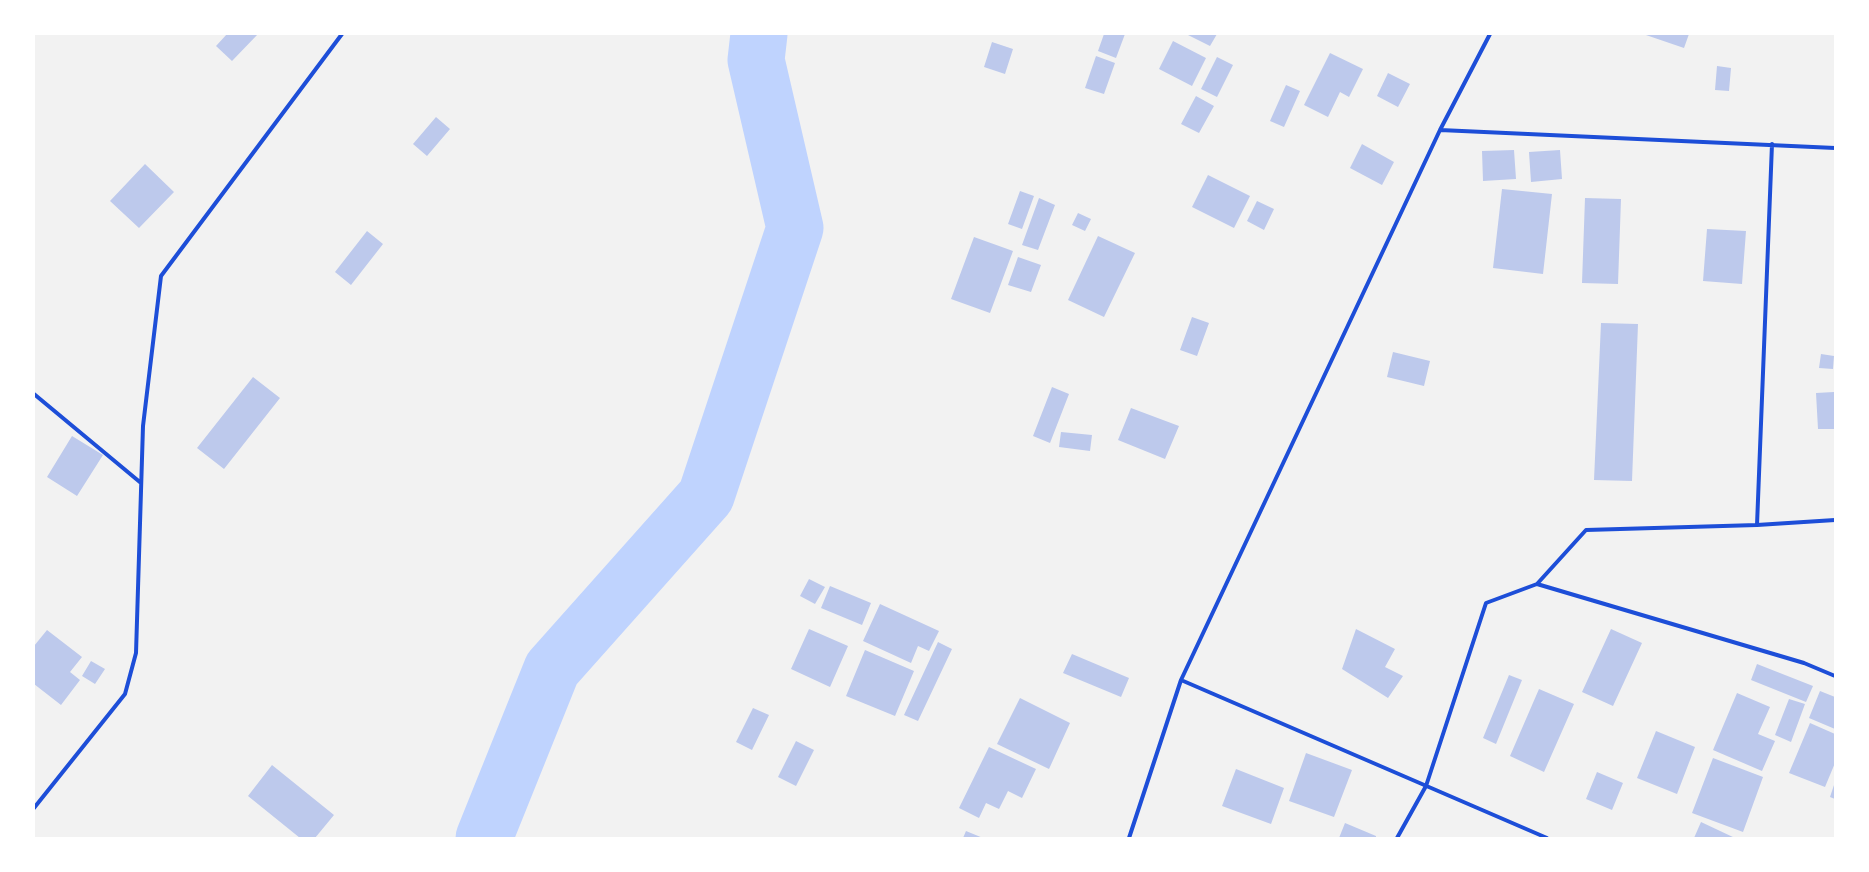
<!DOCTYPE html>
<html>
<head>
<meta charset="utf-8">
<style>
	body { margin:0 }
	#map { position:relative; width:1869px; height:872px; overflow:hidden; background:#f2f2f2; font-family:Helvetica,sans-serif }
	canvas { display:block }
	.frame { position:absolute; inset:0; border:35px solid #fff; pointer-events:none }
</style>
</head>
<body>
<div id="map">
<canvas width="1869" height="872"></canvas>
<div class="frame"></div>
</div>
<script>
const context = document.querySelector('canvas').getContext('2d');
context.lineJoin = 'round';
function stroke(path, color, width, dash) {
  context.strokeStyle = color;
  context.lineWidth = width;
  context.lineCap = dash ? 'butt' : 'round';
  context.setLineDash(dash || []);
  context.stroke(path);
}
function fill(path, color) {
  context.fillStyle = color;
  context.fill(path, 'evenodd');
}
stroke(new Path2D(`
	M484 838 552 669 706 496 795 228 756 60 759 34`), '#bfd3fe', 57);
fill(new Path2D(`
	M227 34H258L232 61 216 46Z
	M1104 34H1125L1116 58 1098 51Z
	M1186 34H1217L1210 46Z
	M1643 34H1689L1684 48Z
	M1173 41 1206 58 1192 86 1159 69Z
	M992 42 1013 49 1005 74 984 67Z
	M1330 53 1363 69 1349 97 1340 92 1328 117 1304 105Z
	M1096 56 1115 63 1104 94 1085 88Z
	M1217 57 1233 65 1217 97 1201 89Z
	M1717 66 1731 68 1729 91 1715 90Z
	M1388 73 1410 84 1398 107 1377 96Z
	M1286 85 1300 91 1284 127 1270 121Z
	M1196 96 1214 106 1199 133 1181 124Z
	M436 117 450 129 427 156 413 144Z
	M1362 144 1394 162 1382 185 1350 168Z
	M1514 150 1516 179 1483 181 1482 151Z
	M1560 150 1562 179 1531 182 1529 152Z
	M145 164 174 192 139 228 110 201Z
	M1208 175 1250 196 1234 228 1192 207Z
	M1502 189 1552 194 1543 274 1493 268Z
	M1020 191 1034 196 1022 229 1008 224Z
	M1039 198 1055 205 1038 250 1022 245Z
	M1585 198 1621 199 1618 284 1582 283Z
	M1257 201 1274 209 1264 230 1247 221Z
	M1078 213 1091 219 1085 231 1072 225Z
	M1707 229 1746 231 1742 284 1703 281Z
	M367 231 383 244 351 285 335 272Z
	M1098 236 1135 253 1104 317 1068 300Z
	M974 237 1013 251 990 313 951 299Z
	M1018 257 1041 265 1031 292 1008 285Z
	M1192 317 1209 323 1197 356 1180 350Z
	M1601 323 1638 324 1632 481 1594 480Z
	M1393 352 1430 361 1424 386 1387 377Z
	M1821 354 1834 356 1833 369 1819 368Z
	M253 377 280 398 224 469 197 448Z
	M1052 387 1069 394 1050 443 1033 436Z
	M1834 392V429H1818L1816 393Z
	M1131 408 1179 426 1165 459 1118 440Z
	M1061 432 1092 435 1090 451 1059 447Z
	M72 436 103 455 77 496 47 477Z
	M809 579 825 587 815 604 800 596Z
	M830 586 871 603 862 625 821 608Z
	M880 604 939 631 929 651 918 646 911 663 863 641Z
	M809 629 848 646 830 687 791 669Z
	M1356 629 1395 649 1385 667 1403 676 1388 698 1342 669Z
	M1611 629 1642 643 1613 706 1582 692Z
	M47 630 82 657 70 672 80 680 61 705 34 684V646Z
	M938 642 952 649 918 721 904 715Z
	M865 650 914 671 895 716 846 696Z
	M1072 654 1129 678 1121 697 1063 673Z
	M91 661 105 669 95 684 82 676Z
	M1757 664 1813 686 1806 702 1751 680Z
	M1509 675 1522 680 1496 744 1483 738Z
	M1539 689 1574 704 1544 772 1510 756Z
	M1820 691 1835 697V729L1809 718Z
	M1737 693 1770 707 1758 734 1775 741 1762 771 1713 750Z
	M1020 698 1070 723 1049 769 997 744Z
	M1789 699 1805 704 1791 742 1775 735Z
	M753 708 769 715 752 750 736 742Z
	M1810 723 1835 734V763L1825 787 1789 773Z
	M1656 731 1695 747 1677 794 1637 778Z
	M796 741 814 750 796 786 778 777Z
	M989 747 1036 769 1022 798 1008 791 999 809 986 803 979 818 959 808Z
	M1306 753 1352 770 1334 817 1289 801Z
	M1713 758 1763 777 1743 832 1692 813Z
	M272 765 334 815 315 838H300L248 796Z
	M1236 769 1284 788 1271 824 1222 806Z
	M1597 772 1623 783 1612 810 1586 799Z
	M1835 782V799L1830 797Z
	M1701 822 1735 838H1694Z
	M1345 823 1376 836V838H1339Z
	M966 831 983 838H963Z`), '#bdc9ec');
stroke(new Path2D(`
	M1440 130 1835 148
	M34 394 141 483
	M1757 525 1772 144
	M1537 584 1804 663 1835 676
	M1181 680 1547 838
	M34 808 125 694 136 653 143 426 161 276 342 34
	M1129 838 1181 680 1440 130 1490 34
	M1397 838 1426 786 1486 603 1537 584 1586 530 1757 525 1835 520`), '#1d4ed8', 4);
</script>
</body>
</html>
